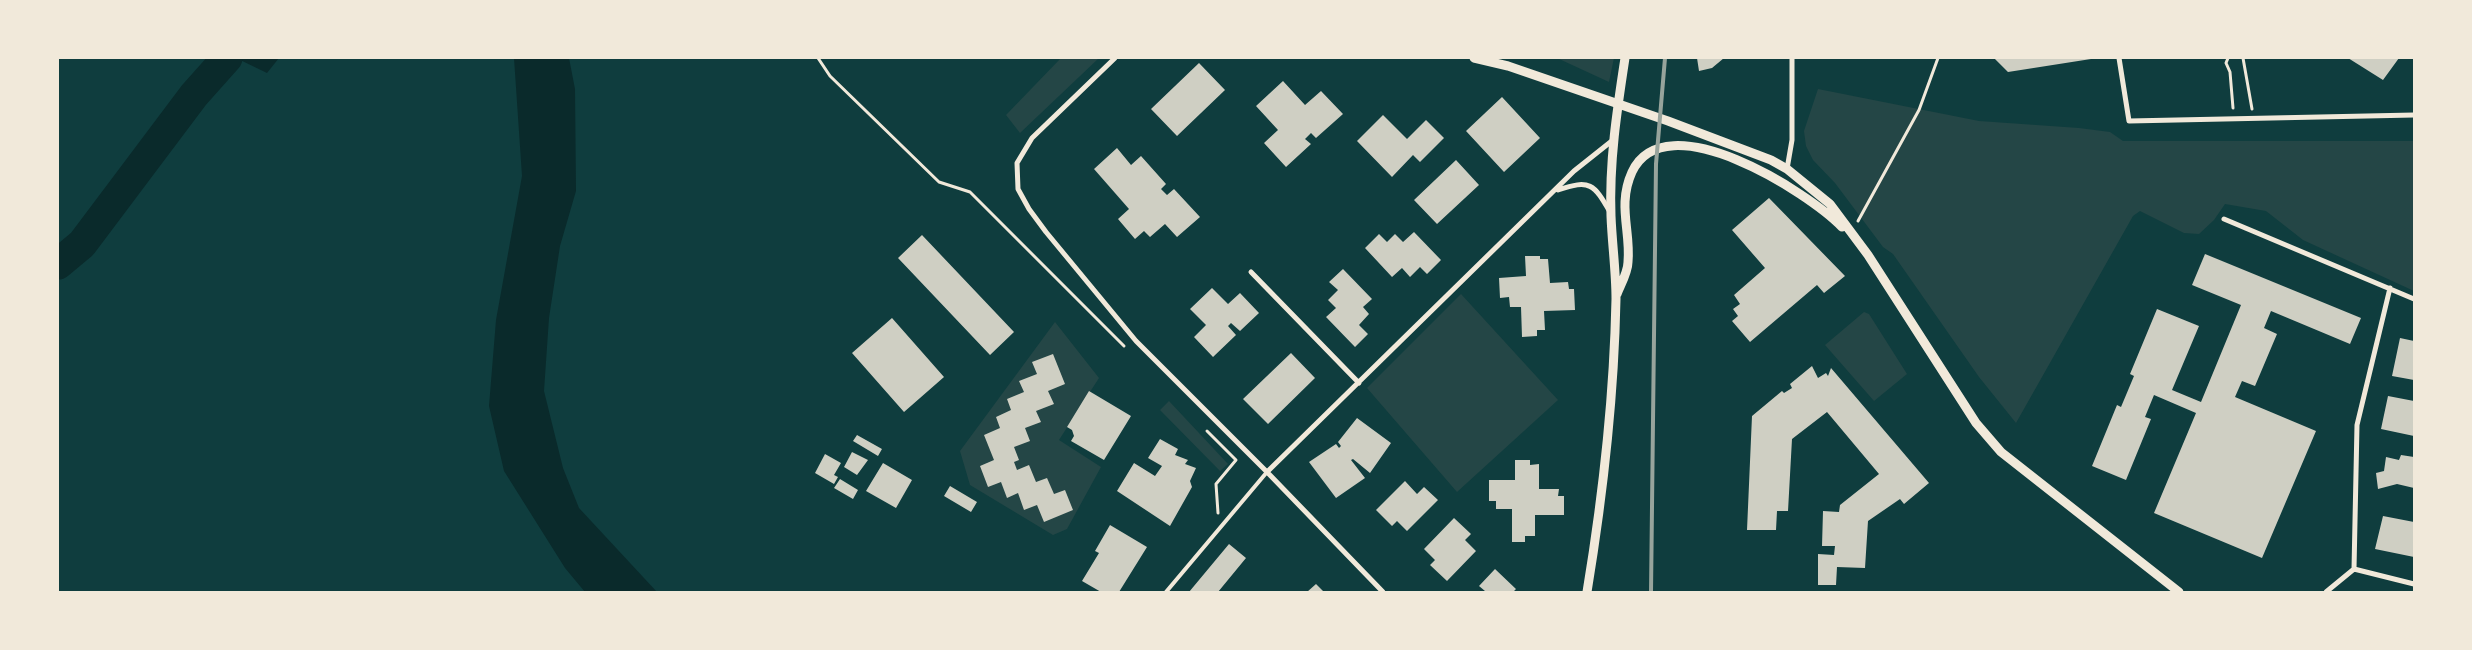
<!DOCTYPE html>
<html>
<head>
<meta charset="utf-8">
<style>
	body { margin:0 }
	#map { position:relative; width:2472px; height:650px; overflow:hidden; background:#0f3d3e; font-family:Barlow,sans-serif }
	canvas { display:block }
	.frame { position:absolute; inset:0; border:59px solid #f1e9da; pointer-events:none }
</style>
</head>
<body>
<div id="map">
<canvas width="2472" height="650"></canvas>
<div class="frame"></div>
</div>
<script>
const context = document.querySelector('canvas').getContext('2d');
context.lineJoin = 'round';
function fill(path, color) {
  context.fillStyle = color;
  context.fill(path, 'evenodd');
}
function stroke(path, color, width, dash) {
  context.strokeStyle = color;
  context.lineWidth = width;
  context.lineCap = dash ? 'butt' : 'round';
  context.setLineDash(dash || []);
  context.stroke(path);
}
fill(new Path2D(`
	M1061 58H1099L1020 133 1006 115Z
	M1556 58H1614L1609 82 1557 58Z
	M1818 89 1979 121 2079 128 2110 132 2123 141H2414V291L2303 240 2266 211 2225 204 2214 220 2199 234 2184 233 2140 211 2133 216 2016 423 1979 377 1893 254 1883 247 1835 183 1813 160 1806 146 1804 131Z
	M1461 294 1558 400 1457 492 1367 388Z
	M1864 312 1869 314 1907 374 1874 401 1825 345Z
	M1055 322 1099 378 1059 440 1101 467 1067 529 1053 535 970 485 960 451Z
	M1169 401 1228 464 1220 471 1160 410Z`), '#244646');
fill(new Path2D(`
	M236 58H279L267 73Z
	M514 58H569L575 89 576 191 560 246 549 318 544 391 563 468 579 508 657 592H585L565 568 504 471 489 406 496 320 522 176Z`), '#0a2a2b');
stroke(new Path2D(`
	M58 264 82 244 194 95 227 58`), '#0a2a2b', 31);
fill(new Path2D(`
	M1697 58H1724L1712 68 1699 71Z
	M1994 58H2090L2091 59 2008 72Z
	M2348 58H2399L2383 80Z
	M1199 63 1225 90 1177 136 1151 109Z
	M1283 81 1305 105 1321 91 1343 114 1316 138 1311 133 1305 139 1311 144 1286 167 1264 143 1278 130 1256 106Z
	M1502 97 1540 138 1504 172 1466 131Z
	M1383 115 1407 139 1426 120 1444 138 1420 162 1413 155 1392 177 1357 141Z
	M1117 148 1131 165 1141 156 1166 184 1161 189 1167 195 1174 189 1200 217 1177 237 1165 224 1150 237 1144 231 1135 239 1118 219 1129 209 1094 169Z
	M1456 160 1479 185 1437 224 1414 200Z
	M1769 198 1845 276 1824 293 1817 285 1750 342 1732 321 1738 316 1733 309 1740 304 1734 295 1765 268 1732 230Z
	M1414 232 1441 260 1427 274 1420 267 1410 277 1402 268 1392 277 1365 248 1379 234 1387 242 1395 234 1403 242Z
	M922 235 1014 332 990 355 898 258Z
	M2205 254 2361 318 2350 344 2271 311 2264 328 2277 334 2255 386 2242 381 2235 397 2316 431 2262 558 2154 513 2196 413 2154 395 2145 417 2151 419 2126 480 2092 466 2117 405 2121 407 2134 376 2130 374 2157 309 2199 326 2172 390 2201 402 2241 305 2192 285Z
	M1525 256H1540V259H1548L1550 283 1568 282 1569 289H1574L1575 310 1544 311 1545 330H1537V336L1522 337 1521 307H1510L1509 297 1500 298 1499 278 1526 276Z
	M1343 269 1372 299 1363 307 1369 314 1359 325 1368 334 1355 347 1326 317 1336 308 1328 300 1338 290 1329 282Z
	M1212 288 1228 304 1240 293 1259 313 1240 331 1231 323 1228 326 1236 335 1213 357 1194 337 1206 325 1190 309Z
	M892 318 944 377 904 412 852 353Z
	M2400 338 2414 341V380L2392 376Z
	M1291 353 1315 378 1268 424 1243 399Z
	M1053 354 1065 384 1048 391 1054 404 1036 411 1041 422 1025 428 1030 441 1014 447 1019 460 1014 462 1017 470 1029 465 1036 482 1047 478 1054 494 1065 490 1073 510 1044 522 1037 505 1024 510 1018 493 1007 498 1001 482 988 487 980 466 994 460 984 435 1000 428 996 417 1011 410 1007 399 1024 392 1019 381 1037 374 1032 362Z
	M1812 366 1818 378 1826 373 1828 376 1831 368 1929 483 1904 504 1900 499 1868 521 1865 568 1837 567 1836 585H1818V554L1834 555 1835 546H1822L1823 511 1839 512 1840 505 1879 474 1827 412 1792 439 1788 511H1777L1776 530H1747L1752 416 1782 391 1784 393 1792 388 1790 384Z
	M1089 391 1131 416 1104 460 1071 441 1074 436 1072 430 1067 427Z
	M2388 396 2414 401V436L2381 429Z
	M1357 418 1391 443 1370 473 1353 459 1351 460 1365 478 1336 498 1309 462 1336 444 1339 448 1341 446 1338 442Z
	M857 435 882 449 878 456 853 441Z
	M1160 439 1178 449 1175 455 1188 460 1185 464 1196 468 1190 481 1192 487 1170 526 1117 491 1134 463 1155 476 1162 466 1148 458Z
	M852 452 868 460 857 475 844 467Z
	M825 454 841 463 834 475 838 477 834 484 815 473Z
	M2401 455 2414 457V488L2397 484 2378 489 2376 473 2384 471 2386 457 2399 460Z
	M1515 460H1530V465L1539 464V489H1559L1558 496H1564V515H1535V536H1525V542H1512V509H1496V501H1489V480H1515Z
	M883 463 912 480 896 508 866 491Z
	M840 479 858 490 853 499 834 488Z
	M1405 481 1417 494 1424 487 1438 500 1407 531 1397 521 1392 526 1376 510Z
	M950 486 977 502 971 512 944 496Z
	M2383 516 2414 522V557L2375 549Z
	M1454 518 1471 534 1465 540 1476 551 1447 581 1430 565 1435 560 1424 549Z
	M1110 525 1147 547 1119 592H1101L1082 581 1099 553 1095 551Z
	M1229 544 1246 558 1218 592H1189Z
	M1495 569 1516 589 1513 592H1483L1485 591 1479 586Z
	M1316 584 1324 592H1307Z`), '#cfcfc3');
stroke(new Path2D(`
	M818 58 830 76 939 182 970 192 1124 346
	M2228 58 2226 63 2230 72 2233 108
	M2243 58 2252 109
	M1858 221 1919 110 1938 58
	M1207 431 1236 460 1216 484 1218 513`), '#f1e9da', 3);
stroke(new Path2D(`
	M1166 592 1267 472`), '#f1e9da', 4);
stroke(new Path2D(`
	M1115 58 1032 138 1017 163 1018 189 1029 209 1046 232 1136 341 1267 472 1383 592
	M2119 58 2129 121 2414 115
	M1787 169 1792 140V58
	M1558 190C1590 179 1594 184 1610 212
	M2224 219 2414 299
	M1251 272 1359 383
	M1267 472 1574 171 1613 140
	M2354 569 2414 584
	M2326 592 2354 569 2357 425 2390 288`), '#f1e9da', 5);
stroke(new Path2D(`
	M1474 58 1508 66 1668 121 1771 160 1787 169 1830 204 1868 255 1976 423 2001 452 2179 592
	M1617 294C1621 284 1628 272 1628 262 1631 231 1617 205 1632 172 1665 101 1808 192 1842 227
	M1587 592C1603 495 1614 398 1616 299 1616 271 1612 243 1611 216 1609 162 1617 110 1625 58`), '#f1e9da', 9);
stroke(new Path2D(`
	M1651 592 1656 164 1665 58`), '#97a49c', 4);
</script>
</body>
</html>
